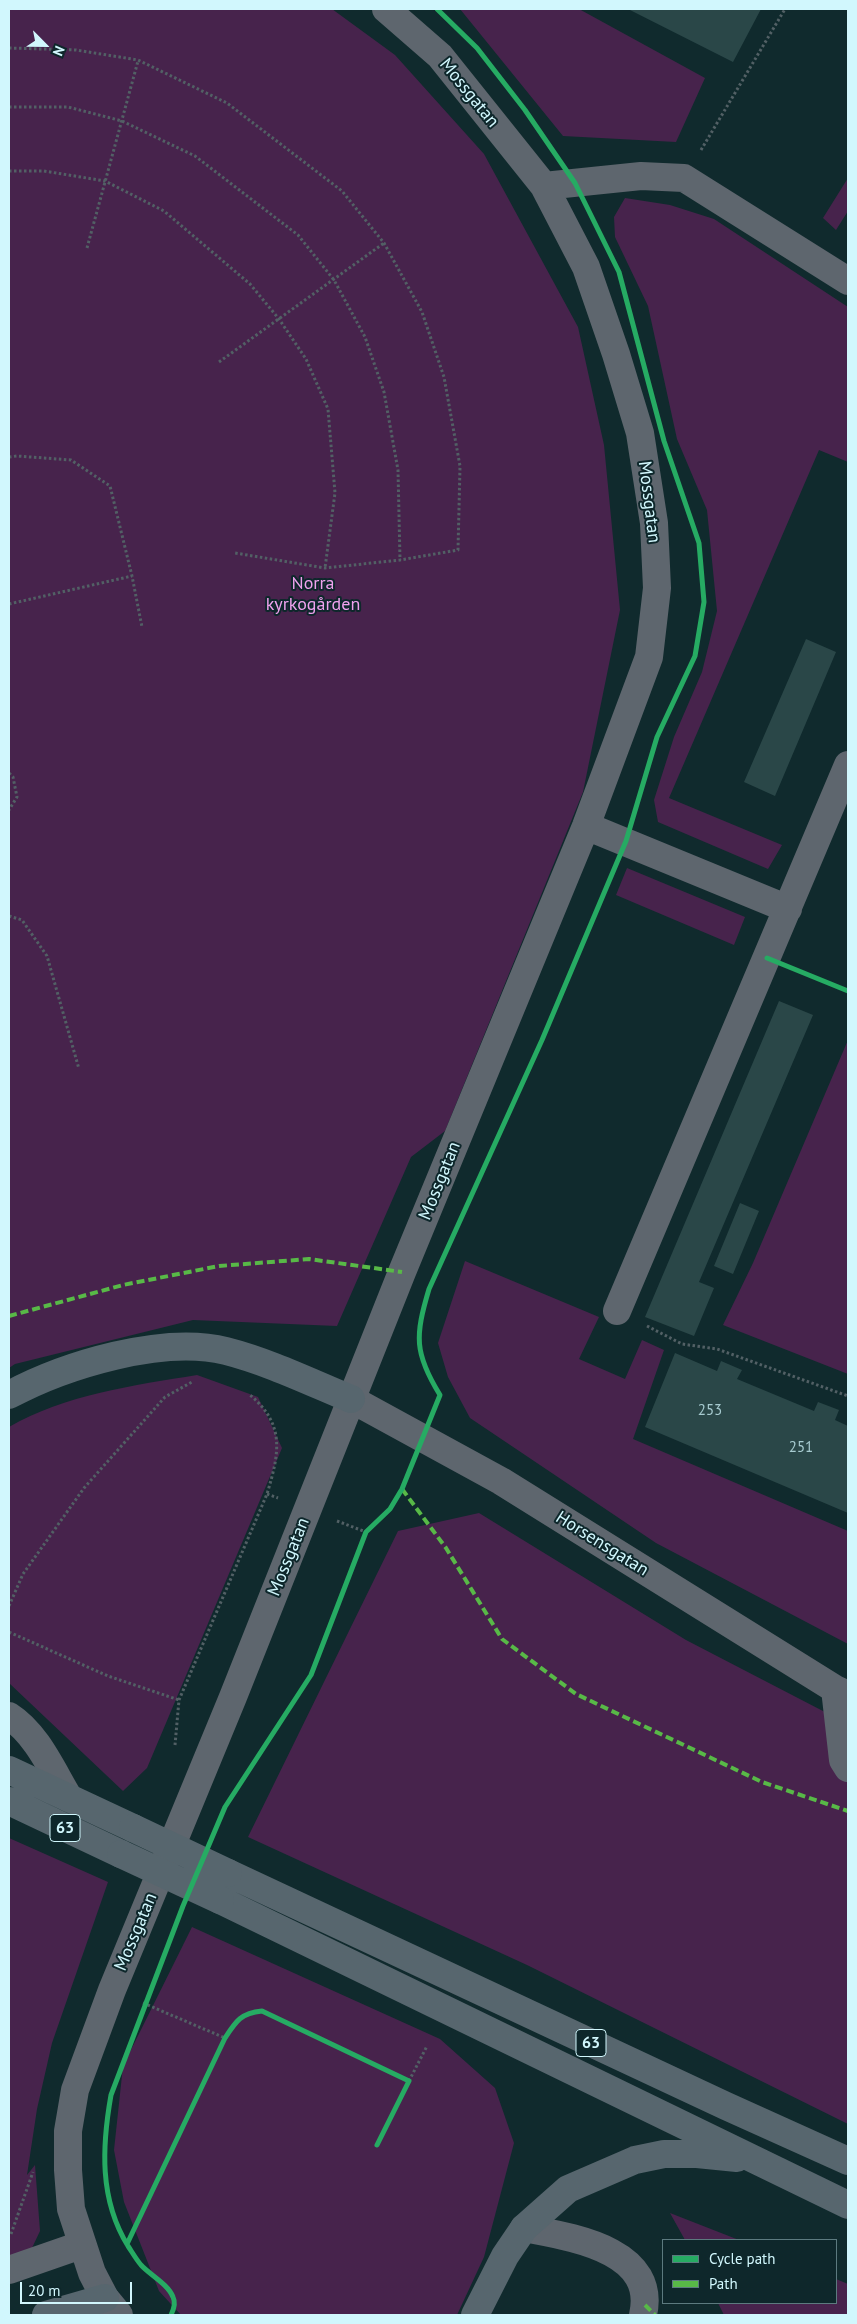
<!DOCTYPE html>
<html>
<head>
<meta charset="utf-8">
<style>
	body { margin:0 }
	#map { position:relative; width:857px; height:2324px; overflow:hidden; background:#102a2d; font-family:"PT Sans",sans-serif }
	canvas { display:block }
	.frame { position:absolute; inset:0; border:10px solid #d1f7fd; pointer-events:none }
	.legend { position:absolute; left:662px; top:2239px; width:175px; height:65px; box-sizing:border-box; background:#0e272b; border:1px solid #5c7a7f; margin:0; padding:6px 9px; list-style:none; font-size:15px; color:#d1f7fd }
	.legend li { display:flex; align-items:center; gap:10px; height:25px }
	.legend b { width:25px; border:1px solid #5c7a7f }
	.north { position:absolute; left:20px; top:20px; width:50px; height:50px; -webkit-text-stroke:4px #0e272b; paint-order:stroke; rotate:113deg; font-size:14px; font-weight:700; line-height:20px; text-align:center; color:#d1f7fd }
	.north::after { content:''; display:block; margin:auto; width:18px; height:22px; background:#d1f7fd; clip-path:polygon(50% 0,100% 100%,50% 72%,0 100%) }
	.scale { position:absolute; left:20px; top:2282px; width:112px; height:22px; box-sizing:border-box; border:2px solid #d1f7fd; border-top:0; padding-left:6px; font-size:15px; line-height:18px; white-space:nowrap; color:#d1f7fd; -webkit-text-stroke:4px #0e272b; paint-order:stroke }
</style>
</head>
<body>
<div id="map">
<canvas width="857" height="2324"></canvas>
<div class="frame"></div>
<ul class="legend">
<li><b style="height:6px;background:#26ab63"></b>Cycle path</li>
<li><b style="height:6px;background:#58b947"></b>Path</li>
</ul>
<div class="north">N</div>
<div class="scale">20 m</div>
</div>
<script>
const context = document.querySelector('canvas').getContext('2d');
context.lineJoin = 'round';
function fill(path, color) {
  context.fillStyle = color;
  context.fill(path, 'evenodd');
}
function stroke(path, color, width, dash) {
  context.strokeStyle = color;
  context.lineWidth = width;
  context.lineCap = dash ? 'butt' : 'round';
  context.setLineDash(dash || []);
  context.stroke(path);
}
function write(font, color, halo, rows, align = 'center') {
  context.font = font + ' "PT Sans",sans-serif';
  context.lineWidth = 4;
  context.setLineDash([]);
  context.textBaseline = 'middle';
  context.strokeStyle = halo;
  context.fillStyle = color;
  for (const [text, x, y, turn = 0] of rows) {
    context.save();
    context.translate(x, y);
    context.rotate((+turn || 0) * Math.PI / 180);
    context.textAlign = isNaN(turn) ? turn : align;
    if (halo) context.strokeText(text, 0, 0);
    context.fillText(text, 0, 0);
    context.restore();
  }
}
fill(new Path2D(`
	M9 9H332L395 55 484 154 578 327 604 445 620 610 583 792 445 1131 411 1157 337 1326 193 1320 15 1364 9 1368Z
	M460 9H579L705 78 676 142 563 136Z
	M848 178V211L836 230 823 218Z
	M625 198 670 205 714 219 848 307V462L819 450 669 798 782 845 768 869 658 822 654 800 674 737 702 672 717 611 707 510 677 439 648 306 615 237 614 217Z
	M627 868 745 917 734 945 616 895Z
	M848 1040V1374L723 1325 753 1263Z
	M465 1261 599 1317 579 1359 625 1379 642 1340 664 1350 633 1439 848 1531V1644L656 1543 470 1418 448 1377 438 1343Z
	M197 1375 258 1397 282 1448 147 1768 123 1791 9 1683V1427C64 1395 135 1385 197 1375Z
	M479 1513 686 1640 848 1724V2124L527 1965 248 1837 398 1531Z
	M9 1838 108 1882 52 2043 37 2109 27 2175 35 2165 40 2231 23 2267 9 2276Z
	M192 1927 440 2039 495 2088 514 2143 484 2257 457 2315H181L159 2291 124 2202 114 2150 123 2066Z
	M670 2213 739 2240H685Z
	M836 2279 848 2284V2315H724L718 2303H836Z`), '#47234c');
fill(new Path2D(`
	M628 9H761L733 62Z
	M806 639 836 652 775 796 744 782Z
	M779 1001 813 1015 699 1282 714 1288 694 1336 645 1317Z
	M740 1203 759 1211 733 1274 714 1266Z
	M675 1353 717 1371 721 1361 742 1370 737 1379 814 1411 818 1402 839 1410 835 1420 848 1426V1513L645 1427Z`), '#2a4748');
stroke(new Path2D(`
	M9 48 76 50 138 60 227 103 342 191 384 243 422 312 444 377 460 466 458 550 400 560 325 568 235 553
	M9 107H68L122 121 195 156 298 235 334 280 365 337 384 392 398 470 400 560
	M701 150 785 9
	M9 171H44L105 181 164 211 250 284 279 319 306 359 328 409 335 493 325 568
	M87 248 138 61
	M219 362 384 243
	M9 457 17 456 71 460 110 486 132 576 142 627
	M9 604 132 576
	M9 773 13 777 17 797 9 810
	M9 916 22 920 47 956 79 1069
	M647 1326 682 1344 717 1349 848 1396
	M267 1494 278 1498
	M337 1521 366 1532
	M9 1606 23 1574 84 1488 165 1397 192 1382
	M9 1632 108 1676 179 1700
	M175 1745 179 1700 267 1494C279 1454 286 1425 250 1395
	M143 2003 225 2038
	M409 2081 427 2046
	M11 2234 33 2172`), '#526065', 3, [2.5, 2.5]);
stroke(new Path2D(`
	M544 186 641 176 684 178 848 281
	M586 826 788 909
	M617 1311 848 765
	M351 1399 501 1481 835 1689 848 1695
	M835 1689 843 1760 848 1768
	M9 1716C37 1734 52 1770 69 1798
	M524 2228C570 2237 658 2249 643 2315
	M9 2270 81 2245
	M119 2315 105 2298 92 2273 71 2209 68 2170V2131L75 2090 112 1990 233 1697 402 1272 586 826 649 657 657 588 654 523 640 433 616 354 586 267 544 186 440 56 386 9`), '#5e666e', 28);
stroke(new Path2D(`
	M9 1395C65 1365 163 1335 226 1351 269 1362 310 1382 351 1399
	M9 1770 133 1828
	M9 1801 121 1854
	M228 1873 726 2106 848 2161
	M220 1900 848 2205
	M46 2315 105 2298
	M475 2315 505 2256 524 2228 568 2189 635 2160 664 2154H697L737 2158`), '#57666e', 28);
stroke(new Path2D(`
	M133 1828 228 1873
	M121 1854 220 1900`), '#57666e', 28);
stroke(new Path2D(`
	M9 1316 123 1285 219 1266 309 1259 402 1272
	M402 1489 446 1548 502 1639 576 1694 762 1782 848 1811
	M645 2305 655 2315`), '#58b947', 4, [8, 4]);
stroke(new Path2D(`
	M767 958 848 991
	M127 2244 225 2038C236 2021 241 2013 262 2011L409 2081 377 2145
	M171 2315C174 2309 176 2303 173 2297 168 2284 150 2275 141 2265 136 2259 132 2252 128 2246 99 2199 102 2146 111 2095L183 1906 225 1807 311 1675 366 1532 390 1509 402 1489 440 1395C414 1353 415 1336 429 1289L542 1040 626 841 657 737 695 656 704 602 699 543 664 441 619 272 575 183 525 110 477 48 437 9`), '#26ab63', 5);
write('15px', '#a7cbd0', null, [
	["253",710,1411],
	["251",801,1448]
]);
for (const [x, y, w] of [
	[65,1828,30],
	[591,2043,30]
]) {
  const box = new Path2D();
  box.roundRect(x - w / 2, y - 13.5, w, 27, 4);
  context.fillStyle = '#0e272b';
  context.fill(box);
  stroke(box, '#d1f7fd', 1);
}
write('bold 16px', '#d1f7fd', null, [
	["63",65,1828],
	["63",591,2043]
]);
write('18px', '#d1f7fd', '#0e272b', [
	["Mossgatan",469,93,51],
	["Mossgatan",649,502,83],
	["Mossgatan",440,1181,-68],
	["Horsensgatan",602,1544,32],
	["Mossgatan",289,1557,-68],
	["Mossgatan",136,1932,-67]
]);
write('18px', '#efa2ee', '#0e272b', [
	["Norra",313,584],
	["kyrkogården",313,605]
]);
</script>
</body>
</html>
